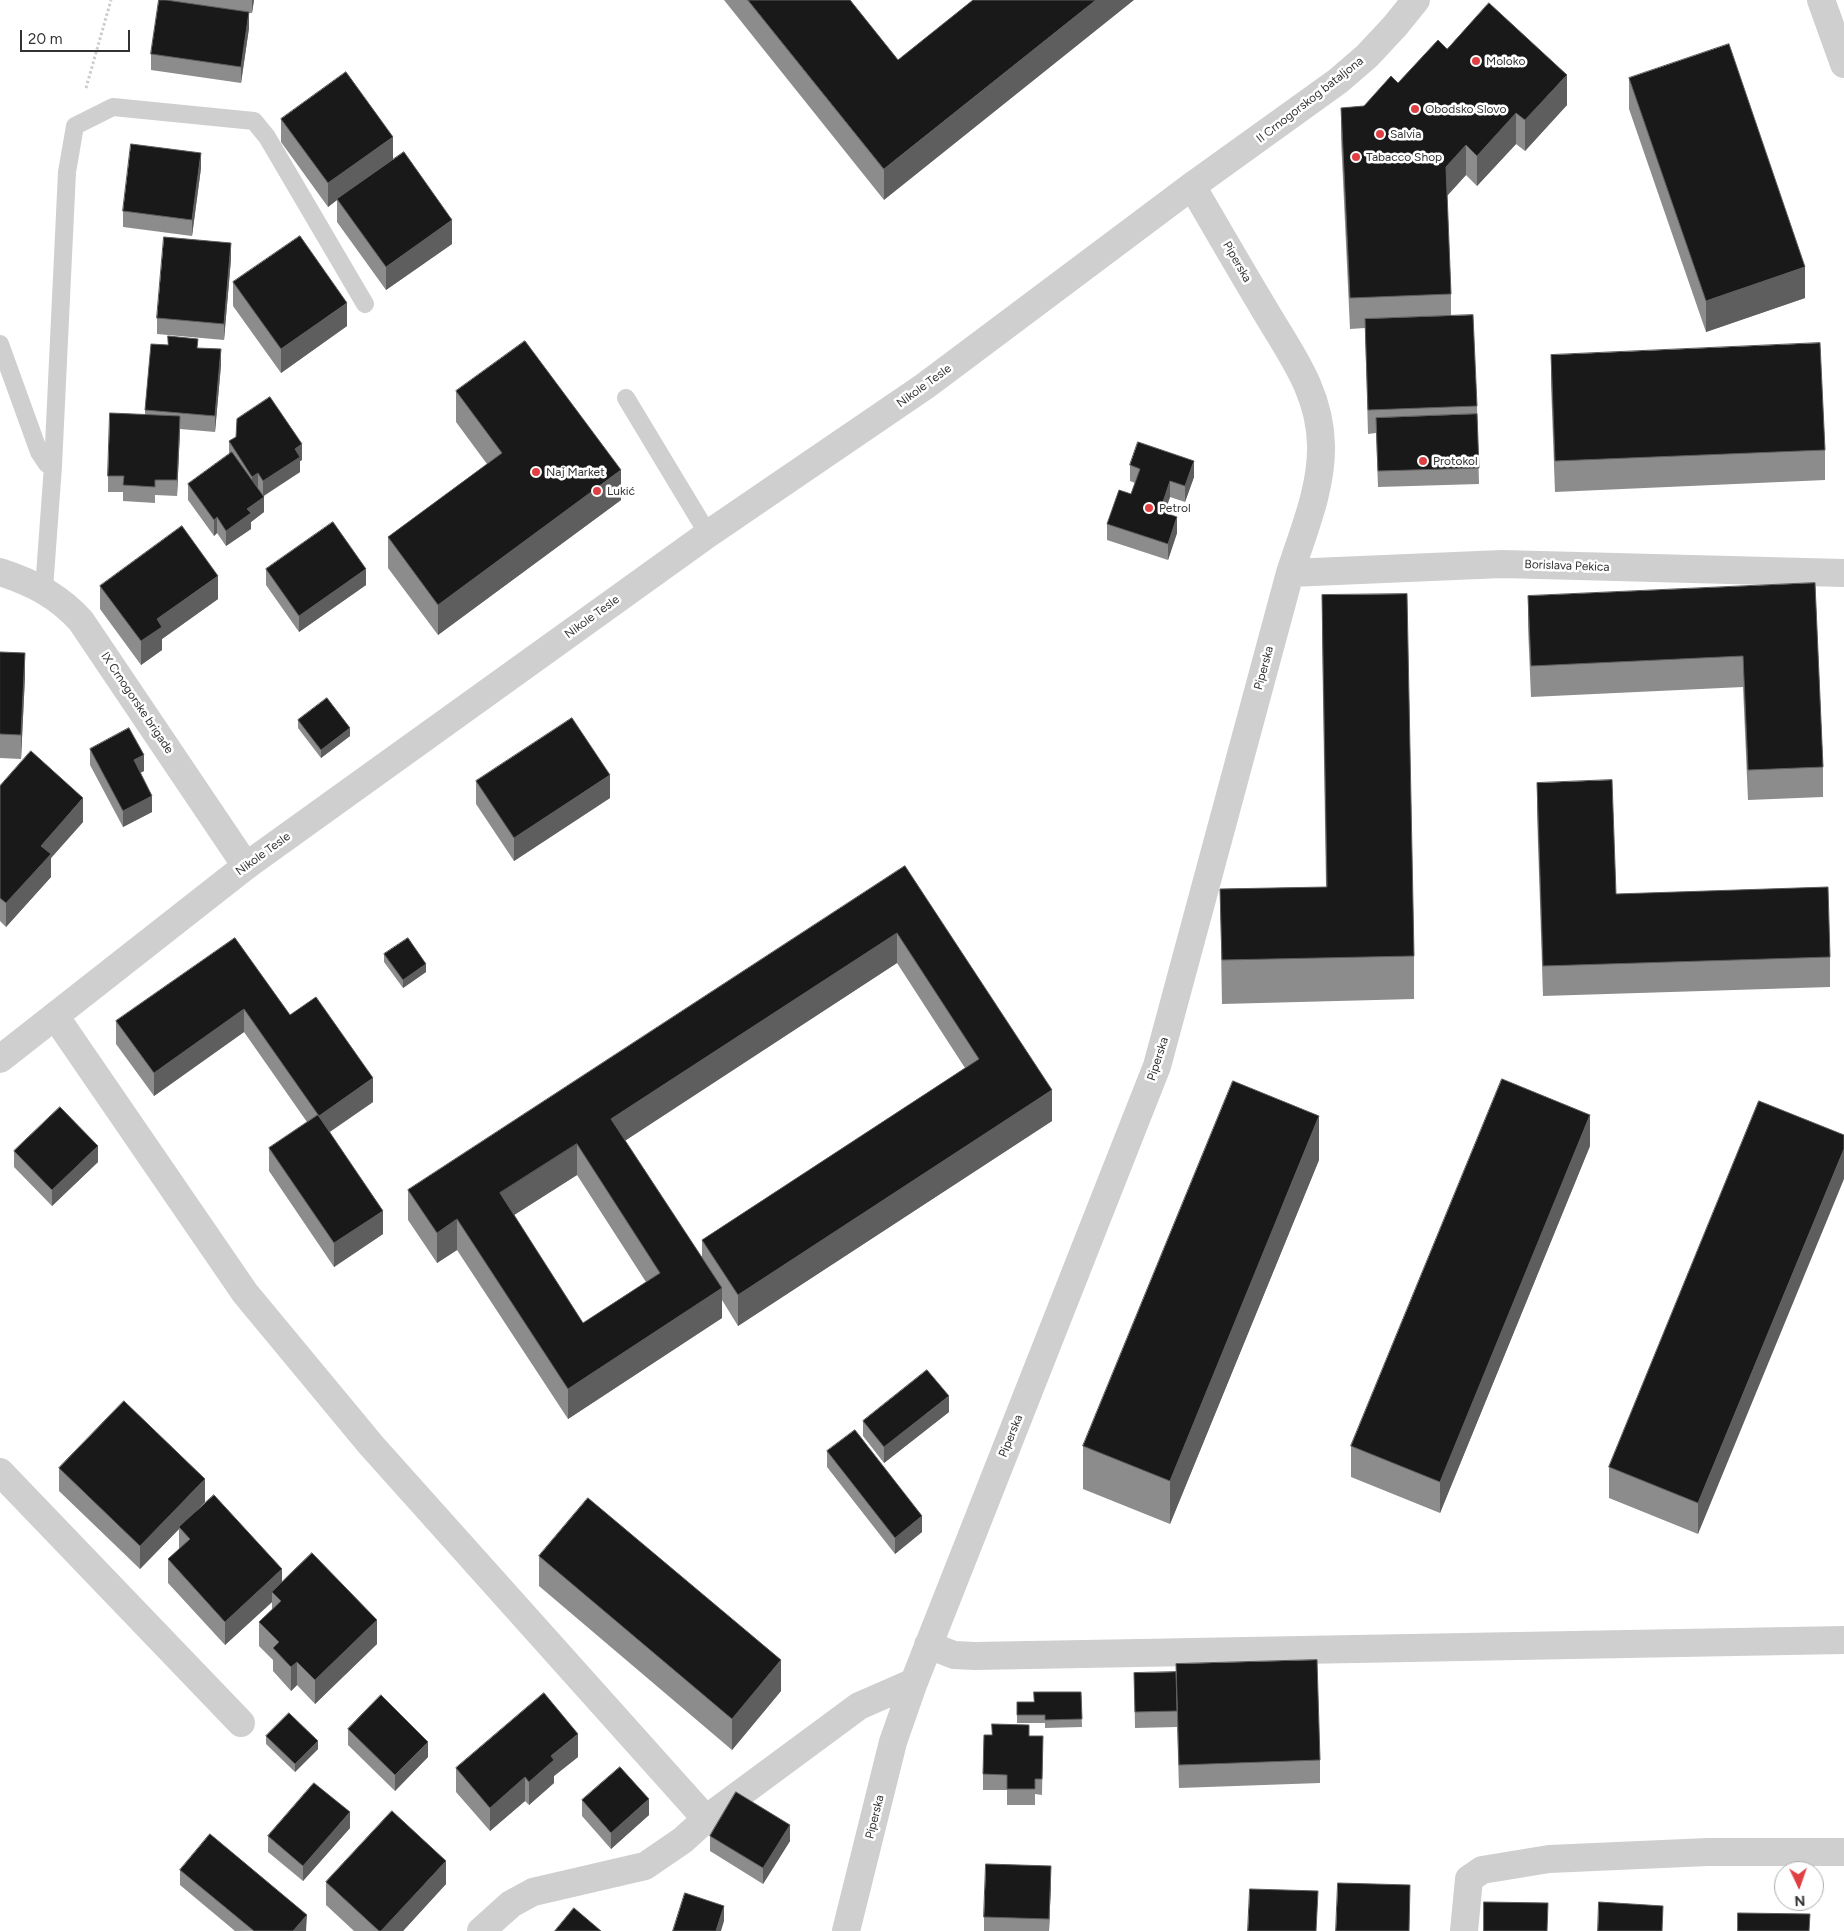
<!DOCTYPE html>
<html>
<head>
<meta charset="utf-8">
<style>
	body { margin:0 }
	#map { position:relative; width:1844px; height:1931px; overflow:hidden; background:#fff; font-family:Figtree,sans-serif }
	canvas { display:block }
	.north { position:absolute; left:1774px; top:1861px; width:50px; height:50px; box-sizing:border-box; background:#fff; border:1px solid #adadad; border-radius:50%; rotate:177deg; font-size:14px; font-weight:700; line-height:20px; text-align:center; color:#323232 }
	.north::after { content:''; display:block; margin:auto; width:18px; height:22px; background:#df3f43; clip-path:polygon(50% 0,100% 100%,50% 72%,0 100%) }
	.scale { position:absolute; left:20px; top:30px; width:110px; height:22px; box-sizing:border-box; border:2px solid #323232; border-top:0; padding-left:6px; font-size:15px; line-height:18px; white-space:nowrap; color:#323232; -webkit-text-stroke:4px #fff; paint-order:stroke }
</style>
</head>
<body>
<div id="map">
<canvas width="1844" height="1931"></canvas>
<div class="north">N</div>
<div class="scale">20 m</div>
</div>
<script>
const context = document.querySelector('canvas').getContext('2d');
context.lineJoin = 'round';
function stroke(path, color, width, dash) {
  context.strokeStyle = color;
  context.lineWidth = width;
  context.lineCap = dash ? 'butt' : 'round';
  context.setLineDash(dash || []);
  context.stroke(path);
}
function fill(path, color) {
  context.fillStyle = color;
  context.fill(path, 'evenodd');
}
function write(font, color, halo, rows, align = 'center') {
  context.font = font + ' Figtree,sans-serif';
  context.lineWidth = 5;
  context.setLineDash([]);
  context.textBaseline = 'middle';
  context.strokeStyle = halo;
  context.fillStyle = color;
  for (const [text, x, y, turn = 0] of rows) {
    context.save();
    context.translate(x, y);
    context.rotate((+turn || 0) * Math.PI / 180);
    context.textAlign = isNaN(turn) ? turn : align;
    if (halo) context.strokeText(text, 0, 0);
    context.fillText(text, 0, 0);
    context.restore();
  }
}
stroke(new Path2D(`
	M86 88 111 0`), '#ccc', 3, [2.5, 2.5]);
stroke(new Path2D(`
	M0 344 39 452 47 464 53 466
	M626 398 708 534
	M44 589 53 466 67 172 75 126 113 107 254 121 267 137 365 304`), '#cfcfcf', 18);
stroke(new Path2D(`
	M1821 0 1844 64
	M0 572C32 582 59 596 81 621L246 866
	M1290 573 1502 564 1844 573
	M55 1016 245 1293 371 1445 706 1819
	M0 1472 241 1723
	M928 1645 954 1655 975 1656 1844 1640
	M481 1931 511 1904 533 1892 645 1866 683 1840 706 1819 859 1706 914 1682
	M846 1931 893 1742 914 1682 1157 1066 1290 573C1303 532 1322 489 1321 445 1320 390 1289 352 1263 307 1239 267 1216 227 1192 186
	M1464 1931 1469 1879 1482 1870 1549 1859 1708 1852H1844`), '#cfcfcf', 28);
stroke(new Path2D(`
	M0 1059 246 866 708 534 925 386 1192 186 1338 81 1367 56 1395 26 1416 0`), '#cfcfcf', 28);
fill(new Path2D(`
	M159 0H254L252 13H249V28L241 83 151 70V54Z
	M724 0H850L898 60 884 200Z
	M1447 49 1567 105 1525 151 1516 144 1477 186 1466 175 1447 196 1451 294V316L1477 406 1479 484 1378 487 1376 433 1368 434 1365 328 1350 329 1341 138V108L1364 106Z
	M1629 78 1805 298 1706 332 1629 109Z
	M281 119 393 160 452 244 386 290 337 222V200L328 207 281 142Z
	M201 168 192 236 123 227V211Z
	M231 259 224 340 157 334V318Z
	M233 282 347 326 281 373 233 306Z
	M198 348 221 365 215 432 180 429 177 496 155 495V503L123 501V492H108V476L145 414V410Z
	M1551 355 1825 450V480L1555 492 1551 385Z
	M456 391 621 500 438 635 388 568V537L487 464 456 422Z
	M229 441 302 460 300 461V472L264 496V512L251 522V529L226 546 217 533 214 536 188 500V484L229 455Z
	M1130 465 1194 477 1185 502 1170 497 1164 513 1177 533 1168 560 1107 540V524L1131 494 1135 483 1130 481Z
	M266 569 366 585 299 632 266 585Z
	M1815 583 1823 767V797L1748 800 1743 687 1531 697 1528 627V596Z
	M100 586 218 599 162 639V650L141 665 100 609Z
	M1322 595 1414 956V999L1222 1004 1220 889 1326 887 1322 638Z
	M0 652 25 676 21 759 0 758Z
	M298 720 350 736 321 758 298 728Z
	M90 749 144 771 140 773 152 812 123 827 90 765Z
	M476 781 610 798 514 861 476 804Z
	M1537 783 1616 894 1830 957V987L1543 996 1537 813Z
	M0 786 83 822 51 858V877L6 927 0 921Z
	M905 866 1052 1121 738 1326 722 1300V1318L568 1419 457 1250 437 1263 408 1220V1190ZM897 963 965 1068 702 1240V1258L625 1140ZM577 1175 646 1282 583 1323 514 1215Z
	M235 938 290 1015 373 1102 330 1132 383 1234 334 1267 269 1171V1148L307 1122 244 1032 154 1096 116 1044V1021Z
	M384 954 426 972 403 988 384 962Z
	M1759 1101 1698 1534 1609 1498V1467Z
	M1590 1146 1440 1513 1351 1477V1446Z
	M14 1151 98 1162 52 1206 14 1167Z
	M1319 1160 1170 1524 1083 1489V1446Z
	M949 1412 884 1463 863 1436V1421Z
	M827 1451 922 1532 895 1554 827 1467Z
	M59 1468 205 1502 195 1512 282 1582 377 1644 315 1704 297 1685 291 1691 273 1671V1660L259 1646V1622L272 1610V1602L225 1645 168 1583V1559L179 1549V1529L140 1569 59 1491Z
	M539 1556 781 1691 732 1750 539 1586Z
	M1134 1673 1320 1760V1783L1179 1788 1177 1726V1727L1135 1728Z
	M1081 1692 1082 1727 1045 1728V1723H1017V1702H1034Z
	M348 1729 428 1757 395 1791 348 1745Z
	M266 1736 318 1749 295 1772 266 1744Z
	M1029 1736H1043L1042 1795 1035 1794V1805H1007V1790H983V1774Z
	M578 1757 554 1776V1783L529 1805 525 1801 490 1831 456 1792V1768Z
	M582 1800 649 1815 611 1849 582 1816Z
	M350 1828 303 1881 268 1852V1836Z
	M710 1836 790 1841 763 1884 710 1851Z
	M180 1870 307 1930 235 1931 180 1885Z
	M326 1882 446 1884 403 1931H354L326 1905Z
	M1051 1882 1049 1931H984V1917Z`), '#8c8c8c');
fill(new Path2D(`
	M252 0H254L252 13Z
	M1096 0H1134L884 200V169Z
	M249 12V28L241 83V67Z
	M1567 75V105L1525 151V120Z
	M1516 113V144L1477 186V156Z
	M393 137V161L337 199V200L328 207V183Z
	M1466 145V175L1446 197V167Z
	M201 153V168L192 236V220Z
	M452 220V244L386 290V267Z
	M231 243V259L224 340V324Z
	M1805 267V298L1706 332V301Z
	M347 303V326L281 373V349Z
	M221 349V365L215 432V416Z
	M180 416V431L177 496V480Z
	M302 444V460L300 461V472L263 496V481L295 449Z
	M1194 461V477L1185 502V486Z
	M621 470V500L438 635V605Z
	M258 473V489L252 493V477Z
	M1170 481V497L1160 527V511Z
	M264 497V512L251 522V529L226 546V531L247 509Z
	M217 517V533L214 536V520Z
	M1177 517V533L1168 560V544Z
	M366 569V585L299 632V616Z
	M218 576V599L162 639V650L141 665V641L157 619Z
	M25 653V676L21 759V735Z
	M350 728V736L321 758V750Z
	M144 755V771L134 776V760Z
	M610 775V798L514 861V838Z
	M152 796V812L123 827V811Z
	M83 798V822L51 858V877L6 927V903L41 846Z
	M897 933V963L611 1150V1119Z
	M426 964V972L403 988V980Z
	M244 1009V1032L154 1096V1073Z
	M373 1078V1102L319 1139V1116Z
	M1052 1090V1121L738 1326V1295Z
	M1590 1115V1146L1440 1513V1482Z
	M1319 1116V1160L1170 1524V1481Z
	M577 1144V1175L500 1224V1193Z
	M98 1146V1162L52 1206V1190Z
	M1844 1149V1179L1698 1534V1503Z
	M383 1211V1234L334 1267V1243Z
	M457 1219V1250L437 1263V1233Z
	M722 1288V1318L568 1419V1389Z
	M949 1396V1412L884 1463V1447Z
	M205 1479V1502L180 1528 179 1527V1529L140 1569V1546Z
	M922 1516V1532L895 1554V1538Z
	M282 1569V1593L272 1592V1602L225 1645V1622Z
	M377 1620V1644L315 1704V1680Z
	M781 1660V1691L732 1750V1719Z
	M297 1662V1685L291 1691V1667Z
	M578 1734V1757L554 1776V1783L529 1805V1782L551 1756Z
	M318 1741V1749L295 1772V1764Z
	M428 1742V1757L395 1791V1775Z
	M525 1777V1801L490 1831V1808Z
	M649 1799V1815L611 1849V1833Z
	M350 1812V1828L303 1881V1866Z
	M790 1825V1841L763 1884V1868Z
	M446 1861V1884L403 1931H381Z
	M1051 1866V1882L1049 1931V1919Z
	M724 1906V1921L721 1931H716Z
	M307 1915 306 1931H293Z`), '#5e5e5e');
const building = new Path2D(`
	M159 0H166L249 12 241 67 151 54Z
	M748 0H850L898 60 973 0H1096L884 169Z
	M1489 3 1567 75 1525 120 1516 113 1477 156 1466 145 1446 167 1451 294 1350 298 1341 108 1364 106 1391 76 1398 83 1438 40 1447 49Z
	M1729 44 1805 267 1706 301 1629 78Z
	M346 72 393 137 328 183 281 119Z
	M131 144 201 153 192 220 123 211Z
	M404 152 452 220 386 267 337 199Z
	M300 236 347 303 281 349 233 282Z
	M164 237 231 243 224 324 157 318Z
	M1473 315 1477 406 1368 410 1365 319Z
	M168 336 198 339 197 348 221 349 215 416 145 410 151 344 168 345Z
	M525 341 621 470 438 605 388 537 502 453 456 391Z
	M1820 343 1825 450 1555 461 1551 355Z
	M270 397 302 444 295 449 300 457 263 481 258 473 252 477 229 441 236 437 237 419Z
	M110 413 180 416 177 480H155V487L123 485 124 476H108Z
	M1477 414 1479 468 1378 471 1376 418Z
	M1138 442 1194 461 1185 486 1170 481 1160 511 1177 517 1168 544 1107 524 1119 490 1131 494 1140 469 1130 465Z
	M232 452 264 497 247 509 251 513 226 531 217 517 214 520 188 484Z
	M333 522 366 569 299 616 266 569Z
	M182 526 218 576 157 619 162 627 141 641 100 586Z
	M1815 583 1823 767 1748 770 1743 656 1531 666 1528 596Z
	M1407 594 1414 956 1222 960 1220 889 1327 887 1322 595Z
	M0 652 25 653 21 735 0 734Z
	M327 698 350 728 321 750 298 720Z
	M572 718 610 775 514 838 476 781Z
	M129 728 144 755 134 760 152 796 123 811 90 749Z
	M31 751 83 798 41 846 51 854 6 903 0 898V786Z
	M1612 780 1616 894 1828 887 1830 957 1543 966 1537 783Z
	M905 866 1052 1090 738 1295 702 1240 979 1059 897 933 611 1119 722 1288 568 1389 457 1219 437 1233 408 1190ZM577 1144 660 1273 583 1323 500 1193Z
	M235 938 290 1015 316 997 373 1078 319 1116 244 1009 154 1073 116 1021Z
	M408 938 426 964 403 980 384 954Z
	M1502 1079 1590 1115 1440 1482 1351 1446Z
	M1233 1081 1319 1116 1170 1481 1083 1446Z
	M1759 1101 1844 1135V1149L1698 1503 1609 1467Z
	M60 1107 98 1146 52 1190 14 1151Z
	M318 1115 383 1211 334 1243 269 1148Z
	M927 1370 949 1396 884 1447 863 1421Z
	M124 1401 205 1479 140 1546 59 1468Z
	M855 1430 922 1516 895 1538 827 1451Z
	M214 1495 282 1569 225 1622 168 1559 190 1539 179 1527Z
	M588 1498 781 1660 732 1719 539 1556Z
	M312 1553 377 1620 315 1680 297 1662 291 1667 273 1648 279 1642 259 1622 281 1601 272 1592Z
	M1317 1660 1320 1760 1179 1765 1176 1664Z
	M1176 1672 1177 1711 1135 1712 1134 1673Z
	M1034 1692H1081L1082 1719 1045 1720V1715H1017V1702H1034Z
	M544 1693 578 1734 551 1756 554 1760 529 1782 525 1777 490 1808 456 1768Z
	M381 1695 428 1742 395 1775 348 1729Z
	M289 1713 318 1741 295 1764 266 1736Z
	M992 1724 1029 1725V1736H1043L1042 1779H1035V1789H1007V1775L983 1774 984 1735H992Z
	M620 1767 649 1799 611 1833 582 1800Z
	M314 1783 350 1812 303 1866 268 1836Z
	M736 1792 790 1825 763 1868 710 1836Z
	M392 1811 446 1861 381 1931H379L326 1882Z
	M210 1834 307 1915 293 1931H254L180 1870Z
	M986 1864 1051 1866 1049 1919 984 1917Z
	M1338 1883 1410 1885 1409 1931H1336Z
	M1250 1889 1318 1891 1316 1931H1248Z
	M685 1893 724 1906 716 1931H673Z
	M1484 1902 1548 1903 1547 1931H1484Z
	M1599 1902 1663 1906 1662 1931H1598Z
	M574 1908 601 1931H555Z
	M1738 1913 1810 1914 1809 1931H1738Z`);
fill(building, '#191919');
stroke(building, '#5e5e5e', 1);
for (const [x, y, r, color] of [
	[1476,61,5,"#df3f43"],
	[1415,109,5,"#df3f43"],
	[1380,134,5,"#df3f43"],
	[1356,157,5,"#df3f43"],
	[1423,461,5,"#df3f43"],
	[536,472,5,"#df3f43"],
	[597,491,5,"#df3f43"],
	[1149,508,5,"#df3f43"]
]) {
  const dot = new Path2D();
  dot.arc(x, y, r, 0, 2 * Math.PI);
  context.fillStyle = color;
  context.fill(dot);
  stroke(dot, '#fff', 2);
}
write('12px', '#323232', '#fff', [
	["Moloko",1486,61],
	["Obodsko Slovo",1425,109],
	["Salvia",1390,134],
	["Tabacco Shop",1366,157],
	["Protokol",1433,461],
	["Naj Market",546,472],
	["Lukić",607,491],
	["Petrol",1159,508]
], 'left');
write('12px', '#323232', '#fff', [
	["II Crnogorskog bataljona",1310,100,-38],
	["Piperska",1237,262,60],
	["Nikole Tesle",924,386,-36],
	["Borislava Pekica",1567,566,2],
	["Nikole Tesle",592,617,-36],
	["Piperska",1264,668,-75],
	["IX Crnogorske brigade",137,703,56],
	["Nikole Tesle",263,854,-36],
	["Piperska",1158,1059,-72],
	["Piperska",1011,1436,-68],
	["Piperska",875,1817,-76]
]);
</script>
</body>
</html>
